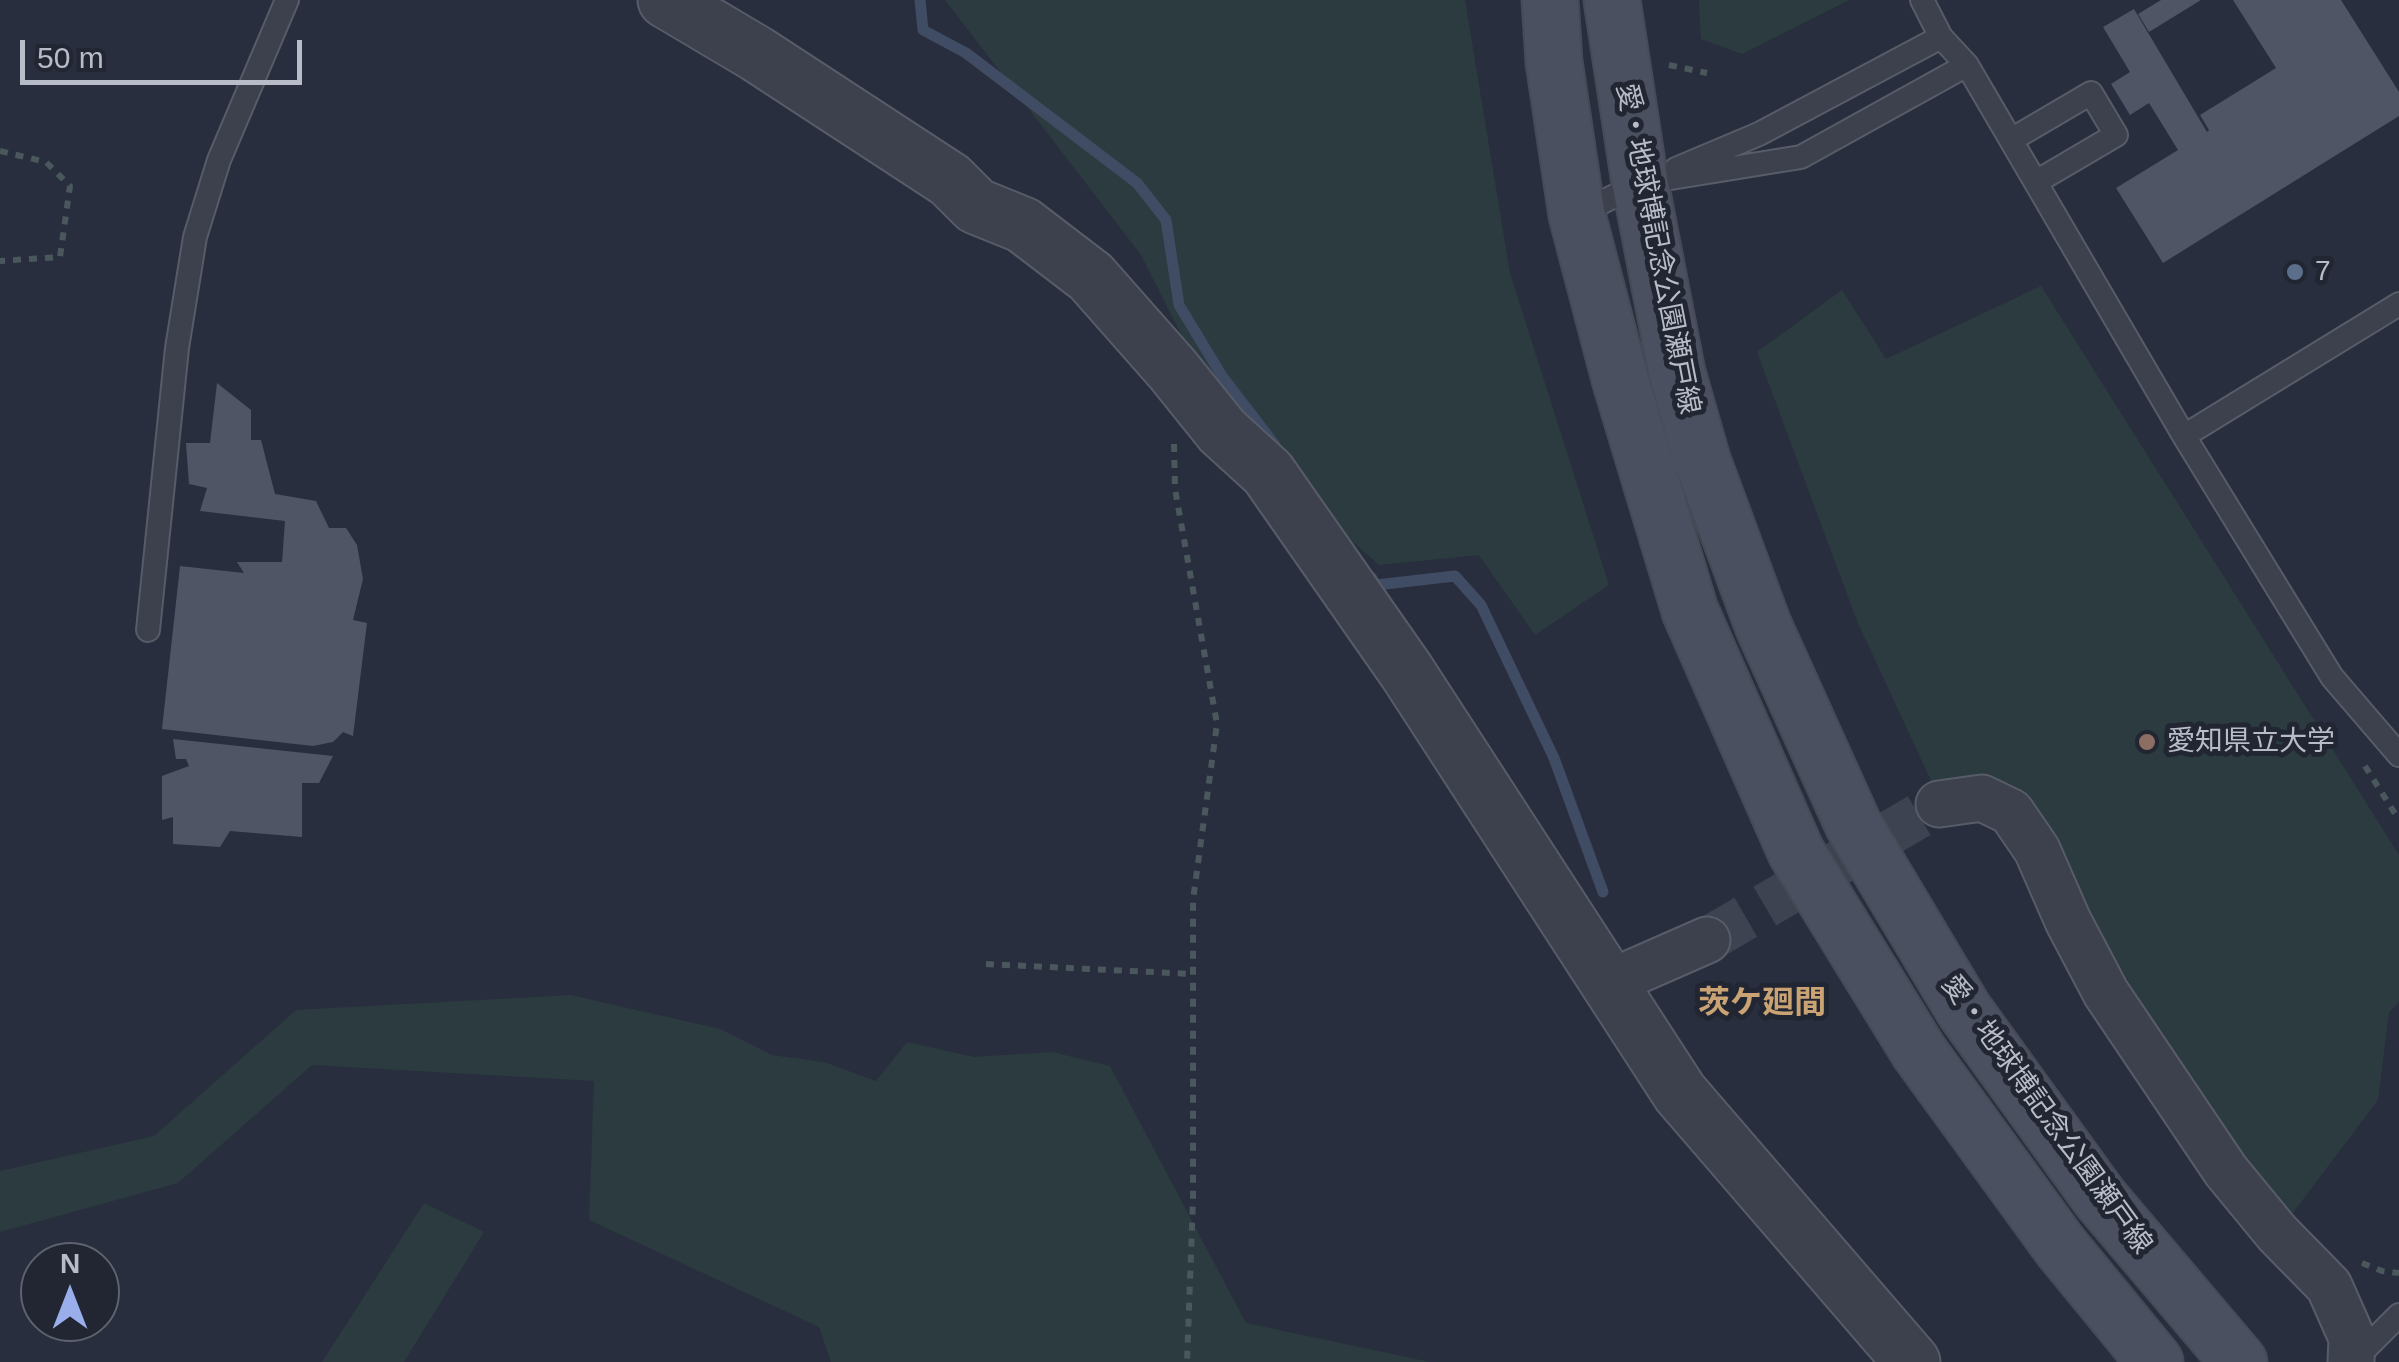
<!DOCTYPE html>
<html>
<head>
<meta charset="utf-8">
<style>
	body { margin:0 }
	#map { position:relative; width:2399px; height:1362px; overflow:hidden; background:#282e3d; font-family:Arial,sans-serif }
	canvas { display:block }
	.north { position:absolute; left:20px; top:1242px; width:100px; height:100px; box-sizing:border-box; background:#212632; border:2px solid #5d626e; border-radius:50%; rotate:0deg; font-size:28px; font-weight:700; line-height:40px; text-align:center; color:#b8bcc8 }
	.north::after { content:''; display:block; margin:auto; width:35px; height:45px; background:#9aaeec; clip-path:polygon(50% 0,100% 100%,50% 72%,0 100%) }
	.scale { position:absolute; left:20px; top:40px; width:282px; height:45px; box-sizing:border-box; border:5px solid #b8bcc8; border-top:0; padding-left:12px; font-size:30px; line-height:35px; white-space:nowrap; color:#b8bcc8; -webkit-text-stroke:8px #212632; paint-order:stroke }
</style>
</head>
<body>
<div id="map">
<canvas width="2399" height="1362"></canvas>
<div class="north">N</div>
<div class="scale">50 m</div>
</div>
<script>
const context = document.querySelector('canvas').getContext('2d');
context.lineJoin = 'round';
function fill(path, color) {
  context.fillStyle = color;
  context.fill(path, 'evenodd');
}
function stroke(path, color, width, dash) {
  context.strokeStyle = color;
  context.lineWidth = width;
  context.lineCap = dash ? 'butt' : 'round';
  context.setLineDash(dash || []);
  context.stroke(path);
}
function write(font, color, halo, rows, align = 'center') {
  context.font = font + ' Arial,"Noto Sans JP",sans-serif';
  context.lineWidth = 10;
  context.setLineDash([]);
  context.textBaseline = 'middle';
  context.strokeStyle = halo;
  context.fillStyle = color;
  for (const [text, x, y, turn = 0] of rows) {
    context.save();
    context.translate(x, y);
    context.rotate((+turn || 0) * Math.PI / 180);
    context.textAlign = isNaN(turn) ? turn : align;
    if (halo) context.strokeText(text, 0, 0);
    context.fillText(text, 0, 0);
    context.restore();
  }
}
fill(new Path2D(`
	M945 0H1465L1510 273 1609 585 1535 635 1479 555 1379 565 1231 434 1141 255Z
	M1699 0H1849L1742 54 1701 39Z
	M2041 286 2399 855V1002L2389 1012 2378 1100 2286 1222 2226 1152 2034 817 1934 787 1857 621 1757 352 1842 290 1886 359Z
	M571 995 720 1029 772 1055 824 1062 876 1081 907 1042 974 1057 1052 1052 1110 1066 1246 1323 1430 1362H831L819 1327 589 1220 594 1081 312 1065 178 1183 0 1232V1171L154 1136 296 1010Z
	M424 1203 484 1232 404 1362H322Z`), '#2b3b3f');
stroke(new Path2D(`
	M920 0 923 30 966 53 1137 183 1166 220 1179 305 1222 376 1275 445
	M1371 577 1376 585 1455 576 1481 605 1554 758 1603 892`), '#404b64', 11);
fill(new Path2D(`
	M2161 0H2201L2149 32 2138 14Z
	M2233 0H2341L2399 92V116L2163 263 2116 188 2178 150 2149 103 2130 115 2111 84 2130 72 2103 27 2134 9 2207 132 2209 130 2200 115 2276 68Z
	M217 383 251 410V440H261L275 494 316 501 329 528H346L357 545 363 579 353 620 367 623 353 736 343 732 333 742 313 746 162 729 180 566 244 573 237 562H282L285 521 200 511 207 488 189 484 186 443H210Z
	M173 739 333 756 319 783H302V837L230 831 220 847 173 844V817L162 820V776L189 766 186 759H176Z`), '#4f5565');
stroke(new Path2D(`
	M1707 940 1939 804`), '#3e4352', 45, [45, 22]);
const service = new Path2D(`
	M1922 0 1941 37 1967 65 2184 436 2332 677 2399 755
	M2011 140 2091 93 2116 135 2036 182
	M1676 169 1759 134 1941 37
	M1579 214 1640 183 1801 157 1967 65
	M2184 436 2399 304
	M148 630 177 348 195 237 219 160 287 0
	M2355 1359 2399 1315`);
const minor = new Path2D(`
	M1939 804 1982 798 2011 812 2037 850 2068 921 2106 993 2226 1171 2277 1233 2329 1286 2352 1338 2351 1362
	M1609 983 1707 940`);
const tertiary = new Path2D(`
	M666 0 757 54 950 180 976 206 1023 225 1091 277 1173 370 1222 431 1268 473 1407 672 1680 1093 1912 1362`);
const secondary = new Path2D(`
	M1550 0 1554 62 1577 215 1620 379 1690 611 1796 852 1919 1052 2060 1246 2155 1362
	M1612 0 1640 183 1677 373 1702 460 1763 625 1853 824 1964 1010 2100 1198 2239 1362`);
stroke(service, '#575c68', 26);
stroke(minor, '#575c68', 49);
stroke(tertiary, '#575c68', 59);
stroke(secondary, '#454a56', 59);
stroke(new Path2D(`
	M1669 65 1707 73
	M0 151 46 162 70 186 60 257 0 261
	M1174 444 1175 489 1217 724 1193 900V1200L1187 1362
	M2365 766 2399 820
	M986 964 1193 974
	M2362 1263 2382 1271 2399 1273`), '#4a585d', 6, [8, 8]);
stroke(service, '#3c414d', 22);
stroke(minor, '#3c414d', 45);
stroke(tertiary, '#3c414d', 55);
stroke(secondary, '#4b5060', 55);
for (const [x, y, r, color] of [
	[2295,272,10,"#5c6f8a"],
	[2147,742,10,"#8d6e63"]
]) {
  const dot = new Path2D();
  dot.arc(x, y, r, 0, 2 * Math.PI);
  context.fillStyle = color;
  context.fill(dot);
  stroke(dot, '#212632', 4);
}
write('28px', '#b8bcc8', '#212632', [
	["愛・地球博記念公園瀬戸線",1657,249,79],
	["愛・地球博記念公園瀬戸線",2046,1115,54]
]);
write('28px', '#b8bcc8', '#212632', [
	["7",2315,272],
	["愛知県立大学",2167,742]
], 'left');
write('bold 32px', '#c9a373', '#212632', [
	["茨ケ廻間",1762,1004]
]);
</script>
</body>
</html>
